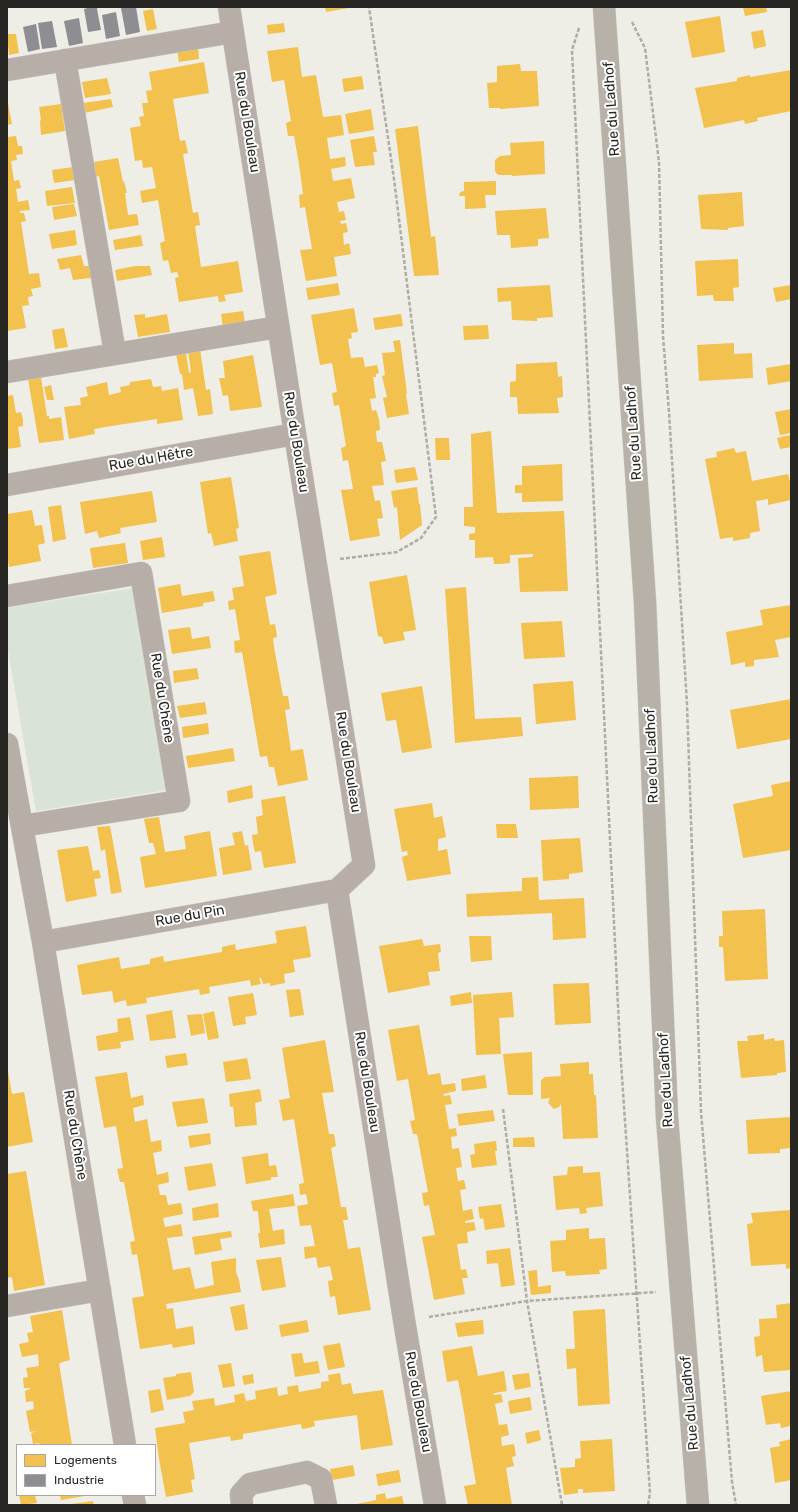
<!DOCTYPE html>
<html>
<head>
<meta charset="utf-8">
<style>
	body { margin:0 }
	#map { position:relative; width:798px; height:1512px; overflow:hidden; background:#eeede6; font-family:Rubik,sans-serif }
	canvas { display:block }
	.frame { position:absolute; inset:0; border:8px solid #272622; pointer-events:none }
	.legend { position:absolute; left:16px; top:1444px; width:140px; height:52px; box-sizing:border-box; background:#fff; border:1px solid #a9a8a7; margin:0; padding:5px 7px; list-style:none; font-size:12px; color:#272622 }
	.legend li { display:flex; align-items:center; gap:8px; height:20px }
	.legend b { width:20px; border:1px solid #a9a8a7 }
</style>
</head>
<body>
<div id="map">
<canvas width="798" height="1512"></canvas>
<div class="frame"></div>
<ul class="legend">
<li><b style="height:11px;background:#f2c14e"></b>Logements</li>
<li><b style="height:11px;background:#8d8d92"></b>Industrie</li>
</ul>
</div>
<script>
const context = document.querySelector('canvas').getContext('2d');
context.lineJoin = 'round';
function fill(path, color) {
  context.fillStyle = color;
  context.fill(path, 'evenodd');
}
function stroke(path, color, width, dash) {
  context.strokeStyle = color;
  context.lineWidth = width;
  context.lineCap = dash ? 'butt' : 'round';
  context.setLineDash(dash || []);
  context.stroke(path);
}
function write(font, color, halo, rows, align = 'center') {
  context.font = font + ' Rubik,sans-serif';
  context.lineWidth = 4;
  context.setLineDash([]);
  context.textBaseline = 'middle';
  context.strokeStyle = halo;
  context.fillStyle = color;
  for (const [text, x, y, turn = 0] of rows) {
    context.save();
    context.translate(x, y);
    context.rotate((+turn || 0) * Math.PI / 180);
    context.textAlign = isNaN(turn) ? turn : align;
    if (halo) context.strokeText(text, 0, 0);
    context.fillText(text, 0, 0);
    context.restore();
  }
}
fill(new Path2D(`
	M134 588 167 790 36 811 7 645V608Z`), '#d9e3d7');
fill(new Path2D(`
	M325 7H349V8L326 12Z
	M743 7H766L767 12 745 16Z
	M153 9 157 29 147 31 143 11Z
	M720 16 725 52 692 58 685 22Z
	M284 23 285 32 268 34 267 25Z
	M763 30 766 46 754 49 751 32Z
	M7 34H16L19 53 9 55Z
	M198 45 199 59 179 62 177 49Z
	M298 47 302 77 316 75 323 117 341 115 344 135 327 138 330 159 345 157 346 166 331 169 333 181 351 178 355 198 337 202 339 212 344 211 346 220 340 221 341 224 346 223 348 232 343 233 344 245 349 243 351 254 334 257 337 276 306 281 300 250 312 249 305 207 300 208 299 195 303 194 299 164 294 136H288L286 123 291 121 284 80 272 82 267 51Z
	M204 62 209 93 173 99 180 141 185 140 187 149 188 153 183 154 193 213 198 212 199 218 200 225 195 226 201 267 238 261 243 292 224 295 226 301 219 302 218 296 179 302 175 278 179 277 177 272 171 273 168 260 163 261 160 243 165 241 158 200 142 203 140 191 156 188 152 167 143 168 142 160 135 161 130 128 141 126 139 117 144 116 142 103H148L146 91 152 90 149 72Z
	M520 64 521 71H537L539 106 500 109V108H489L487 83 497 82V66Z
	M791 70V111L757 118 758 121 745 124 744 120 704 128 695 88 737 81V78L750 75V77Z
	M362 76 364 89 344 92 342 79Z
	M107 78 111 94 85 98 82 82Z
	M7 98 12 124 7 125Z
	M111 99 113 107 84 113 83 103Z
	M61 104 65 131 41 135 40 121 41 120 39 107Z
	M371 109 374 130 349 134 345 114Z
	M418 126 431 237 435 236 439 275 414 276 395 129Z
	M16 136 18 146H22L23 154 16 155 17 160 11 161 14 181 19 180 21 188 16 189 18 202 28 200 30 210 20 211V213H24L26 221 21 222 29 274 39 273 41 287 31 289 33 296 28 297 29 305 22 306 26 328 7 331V137Z
	M374 136 377 152H373L375 165 355 167 350 140Z
	M544 141 545 174 512 176V175H499L497 174 495 171V160L500 156 511 155 510 143Z
	M118 158 123 182 124 181 127 193H125L128 215 137 214 139 225 109 230 99 176 96 177 94 162Z
	M73 167 75 180 54 183 52 170Z
	M496 181V195H485L486 208 465 209V196H459L460 192 464 191V182Z
	M72 187 75 203 47 206 45 191Z
	M742 192 744 226 728 228V230L701 229 698 195Z
	M74 204 77 216 54 220 52 207Z
	M546 208 549 238 538 239V246L511 248 510 235H497L495 211Z
	M75 230 77 245 52 249 49 234Z
	M141 235 143 246 115 250 113 240Z
	M81 255 84 266H89L91 278 73 280 70 268 60 270 57 259Z
	M738 259 739 287 733 288 734 301H714L713 295 697 296 695 261Z
	M135 266H150L152 275 117 281 115 270Z
	M338 283 340 295 308 300 306 288Z
	M550 285 553 317 537 318V321L512 320 511 301 498 302 497 288Z
	M791 285V299L776 302 773 288Z
	M354 308 358 332 351 333 352 338 348 339 351 358 363 357 365 367 377 365 379 373 376 374V377H373L376 398 370 399 372 411 376 410 379 419 380 430 376 431 377 442H382L386 461 381 462 384 485 372 486 375 501 380 500 383 518 377 519 380 536 350 541 341 490 353 489 348 460 343 461 341 448 346 446 339 405 334 406 332 393 337 392 332 363 320 365 311 315Z
	M243 311 245 323 223 327 221 314Z
	M145 314V318L167 314 170 332 138 337 134 315Z
	M401 314 403 326 375 330 373 318Z
	M488 325 489 339 464 340 463 326Z
	M64 328 68 347 55 349 52 330Z
	M400 340 407 393 406 394 409 414 387 418 383 398 387 397 382 376 385 375 382 353 395 352 393 341Z
	M734 343V354L752 353 753 378 699 381 697 345Z
	M200 349 206 390 210 389 213 414 198 416 193 388 184 390 182 374H180L176 354 186 353 189 373 191 372 188 351Z
	M253 355 262 407 230 411 228 395 223 396 219 378H225L223 361Z
	M557 362 558 377 562 376 563 397 557 398 559 413 518 414 517 397H510V382L516 381V364Z
	M791 364V381L768 385 766 368Z
	M41 377 47 416H49V419L61 417 64 440 39 443 28 379Z
	M151 379 153 387 161 386 162 391 178 388 183 420 157 424V419L105 427 94 429 95 434 69 439 64 407 81 405 80 398 88 396 86 387 107 382 109 395 121 392 120 387 130 385V382Z
	M51 385 54 400H47L44 387Z
	M13 395 16 413 21 412 23 420V426L18 427 21 447 7 449V396Z
	M791 409V433L780 435 775 412Z
	M491 431 497 513 564 511 568 591 520 592 518 558 533 557V554L510 555V563L500 564H494L493 557 475 558V540H469V534L475 533V527L464 526V507H473L471 434Z
	M791 435V447L780 449 777 438Z
	M435 438H449L450 460H436Z
	M734 448 736 453 746 451 752 481 788 474 791 485V500L768 505V499L756 501 760 531 750 533V538L733 541V537L720 539 705 459 717 457 716 452Z
	M562 464 563 501 522 502V493H515V485H522V466Z
	M415 467 418 480 396 483 394 470Z
	M231 477 239 528 236 529 238 541 214 546 211 533 208 534 200 482Z
	M417 487 419 504H420L422 525 400 540 397 507 394 508 391 491Z
	M152 491 157 522 120 528 121 533 99 538 97 531 85 534 80 502Z
	M61 505 66 539 53 542 48 507Z
	M32 510 35 526 42 525 45 543 38 545 41 561 9 567 7 554V514Z
	M162 537 165 557 143 560 140 541Z
	M125 543 128 563 93 568 90 548Z
	M270 551 277 594 265 597 270 625 275 624 277 637 273 638 274 647 283 696H288L290 709 285 710 291 751 303 749 308 780 278 786 274 767H269L267 756 260 757 242 652 235 653 234 641 240 640 235 609 229 610 228 601 234 600 232 588 244 586 239 556Z
	M407 575 416 630 403 632 405 640 384 644 382 637 378 636 369 582Z
	M180 584 182 596 213 591 215 601 203 603V606L162 613 158 588Z
	M466 587 475 719 521 717 523 736 455 743 445 589Z
	M791 605V637L775 640 779 657 754 660V666L745 667V662L731 665 726 632 763 625 760 610Z
	M562 621 565 657 524 659 521 623Z
	M190 627 192 639 209 636 211 648 172 654 168 630Z
	M197 668 199 679 174 683 173 671Z
	M573 681 576 720 536 724 533 684Z
	M422 686 432 748 402 753 396 720 386 721 381 693Z
	M791 699V739L737 749 730 710Z
	M205 702 207 714 180 718 177 706Z
	M208 723 209 734 183 738 182 727Z
	M233 748 235 761 188 768 186 756Z
	M578 776 579 808 530 810 529 778Z
	M791 781V850L743 858 733 804 773 796 771 785Z
	M252 785 253 798 228 803 227 791Z
	M285 796 296 863 264 868 261 851 255 852 253 844 252 835 258 834 256 817 263 815 261 800Z
	M432 803 434 818 442 816 446 837 438 839V851L447 849 451 874 407 881 402 857 408 855 407 851 402 852 394 809Z
	M159 817 165 852 186 849 184 836 210 831 217 876 145 888 140 857 156 854 153 843H149L144 819Z
	M496 824H516L518 838H497Z
	M110 826 122 892 111 894 105 849 101 851 97 827Z
	M242 831 245 846 248 845 252 870 223 875 219 848 235 845 232 833Z
	M580 838 583 872 569 874V879L543 881 541 840Z
	M88 846 93 871 99 870 101 878 94 879 97 896 66 902 57 850Z
	M538 877 539 900 584 898 586 938 553 940 552 913 467 917 466 894 522 891V878Z
	M765 909 768 979 725 981 723 947H719V936H723L722 911Z
	M306 926 311 957 293 960 295 972 284 974 285 983 270 986V983L263 984 261 978H259L261 984 251 986 250 980 209 987 210 993 200 995 199 989 146 998 147 1003 127 1006 126 1000 114 1003 112 991 82 995 77 965 119 957 121 969 150 964V959L163 956 164 962 222 952V947L235 944 236 950 277 943 275 931Z
	M469 936H491L492 960 471 962Z
	M422 939 424 946 440 944 441 952 438 953 440 971 428 972 430 985 388 993 379 946Z
	M589 983 591 1023 555 1025 553 984Z
	M300 989 304 1015 290 1017 286 990Z
	M471 992 472 1003 451 1006 450 996Z
	M512 992 514 1017 499 1018 501 1054 476 1055 473 995Z
	M253 993 257 1015 245 1017 246 1024 233 1026 228 997Z
	M172 1010 176 1038 150 1041 146 1015Z
	M214 1011 219 1038 208 1040 203 1014Z
	M202 1014 205 1033 191 1036 187 1015Z
	M130 1017 134 1040 120 1042 121 1048 98 1051 96 1036 118 1032 117 1019Z
	M419 1025 428 1075 440 1073 442 1085 455 1083 456 1091 443 1094 444 1096 450 1095 452 1104 445 1105 449 1129 456 1128 457 1136 451 1137 452 1149 459 1148 462 1167 456 1168 458 1181 464 1180 466 1189 460 1190 463 1211 472 1209 474 1219 465 1221V1223L474 1222 476 1230 467 1232 468 1243 457 1244 461 1270 466 1269 468 1278H462L465 1294 434 1300 422 1237 435 1235 429 1205 424 1206 422 1193 428 1192 417 1134H413L410 1121 415 1120 408 1079 397 1081 388 1030Z
	M764 1034V1040L774 1038 775 1041 784 1040 786 1072 777 1073V1075L741 1078 737 1041H748L747 1036Z
	M325 1040 334 1092 322 1093 329 1134H334L336 1146 331 1148 341 1207H346L348 1220H343L348 1249 360 1247 371 1310 338 1315 335 1296 330 1297 328 1281 333 1280 330 1266 318 1268 316 1257 305 1259 304 1247 315 1246 311 1225 300 1226 297 1206 308 1204 306 1194 300 1195 299 1184 304 1183 294 1119 283 1121 279 1100 290 1098 282 1048Z
	M532 1052 533 1095H508L503 1054Z
	M186 1053 188 1065 167 1068 165 1056Z
	M247 1058 251 1079 226 1082 223 1062Z
	M589 1062V1074H593L594 1095H596L598 1138 563 1139 561 1104 559 1107 554 1109 548 1103 550 1098 541 1099V1080L545 1077 561 1076 560 1064Z
	M7 1066 12 1094 24 1092 33 1142 7 1147Z
	M127 1072 131 1098 143 1095 144 1105 133 1108 135 1122 147 1119 151 1142 161 1140 162 1151 153 1153 157 1175 168 1172 169 1182 158 1185 160 1195H166L168 1205 181 1203 183 1214 163 1218 165 1227 181 1224 183 1236 167 1238 173 1270 190 1267 195 1289 214 1285 211 1262 236 1258V1272L239 1280 241 1292 166 1304 167 1309 173 1308 176 1329 193 1326 195 1344 173 1348 172 1344 140 1349 132 1298 144 1296 137 1254 132 1255 130 1242 135 1241 124 1182H120L117 1169 123 1168 116 1126 104 1128 95 1077Z
	M485 1075 487 1088 462 1091 461 1079Z
	M260 1089 262 1101 255 1103 257 1125 235 1127 233 1106 230 1107 229 1094Z
	M204 1098 208 1123 177 1127 172 1102Z
	M493 1110 495 1121 459 1126 457 1114Z
	M791 1117V1148L780 1149V1153L748 1154 746 1120Z
	M210 1133 211 1144 190 1148 188 1136Z
	M534 1137 535 1147H513V1138Z
	M496 1141 497 1151H495L497 1165 472 1168 470 1155 475 1154 474 1144Z
	M268 1153 269 1166 276 1165 278 1177H271V1180L246 1184 242 1157Z
	M212 1163 216 1186 188 1191 184 1167Z
	M583 1166V1173L600 1172 603 1206 586 1208 587 1213 580 1214 579 1208 556 1210 553 1176 567 1175 568 1167Z
	M26 1171 45 1285 14 1291 12 1277 7 1278V1174Z
	M293 1194 295 1206 269 1209 273 1231 284 1229 285 1244 260 1248 258 1233H260L258 1211H253L251 1201Z
	M218 1203 219 1217 193 1221 192 1208Z
	M501 1204 505 1227 485 1230 483 1218 480 1219 478 1207Z
	M791 1210V1268L786 1269V1264L751 1266 747 1224 753 1223 751 1213Z
	M589 1228V1239L605 1238 607 1269 599 1270 600 1274 566 1276 565 1271 552 1272 550 1241 566 1240V1230Z
	M231 1231 232 1237 220 1239 222 1250 195 1255 192 1237Z
	M510 1248 515 1285 501 1287 498 1263 487 1264 486 1251Z
	M281 1257 286 1287 262 1291 256 1260Z
	M537 1270 538 1287 551 1285V1293L531 1295 528 1271Z
	M791 1303V1370L764 1372 762 1355 756 1357 754 1337 760 1336 759 1319 777 1318 776 1305Z
	M244 1304 248 1329 235 1331 230 1307Z
	M605 1309 610 1404 578 1406 576 1368 567 1369 566 1349H575L573 1311Z
	M62 1310 70 1360 59 1363 72 1445H40L39 1443 33 1444 31 1433 37 1431 30 1432 26 1411 34 1409 33 1401 26 1402 25 1391 30 1389V1388H24L23 1378 28 1377 26 1368 39 1366 38 1354 22 1357 19 1344 29 1342 27 1333 33 1332 30 1316Z
	M307 1320 309 1332 281 1337 279 1325Z
	M483 1320 484 1334 458 1337 455 1323Z
	M340 1343 345 1367 328 1370 323 1346Z
	M472 1346 478 1376 504 1371 507 1391 494 1393V1395L501 1394 503 1402 495 1404 499 1425 507 1424 509 1435 501 1437 502 1446 514 1444 516 1456 512 1457 514 1466 506 1468 512 1505H468L464 1486 476 1484 462 1401 458 1380 447 1382 442 1351Z
	M302 1353 304 1363 318 1361 320 1373 295 1377 291 1354Z
	M231 1363 235 1386 223 1388 218 1365Z
	M191 1372 194 1392 190 1396 167 1400 163 1378 176 1376V1374Z
	M340 1373 342 1385 351 1383 353 1394 383 1390 393 1445 361 1450 357 1415 314 1421 315 1426 308 1428 302 1429 301 1424 243 1434V1439L231 1441 230 1436 189 1443 195 1479 191 1480 193 1492 166 1497 159 1459 155 1428 185 1423 183 1412 194 1410 192 1401 214 1398 215 1406 235 1402 234 1395 244 1393 246 1401 256 1399 255 1391 277 1387 278 1396 288 1394 287 1387 298 1385 299 1392 321 1388V1382L329 1381 328 1375Z
	M529 1373 531 1387 515 1390 512 1375Z
	M253 1374 254 1383 244 1385 242 1376Z
	M160 1389 164 1410 151 1413 148 1391Z
	M791 1391 790 1426 781 1428 780 1423 766 1425 761 1396Z
	M530 1397 532 1410 510 1414 508 1401Z
	M539 1430 541 1440 527 1444 525 1433Z
	M612 1439 615 1491 583 1493V1489H578V1493L564 1495 560 1468 575 1467V1459L581 1458 580 1441Z
	M791 1439V1480L775 1483 770 1448 780 1446 779 1442Z
	M353 1465 355 1476 332 1480 330 1469Z
	M399 1470 401 1482 378 1486 376 1474Z
	M385 1493 386 1499 402 1496 404 1505H352L376 1500V1495Z
	M19 1495H35L37 1503 21 1505Z
	M60 1495H85V1496L61 1500Z
	M93 1501 94 1505H71V1504Z`), '#f2c14e');
fill(new Path2D(`
	M91 7H98L97 9 101 30 88 32 84 9Z
	M136 7 140 32 126 35 121 8Z
	M116 12 120 36 106 39 102 15Z
	M79 18 83 43 69 46 64 21Z
	M52 21 57 47 42 49 38 23Z
	M36 24 40 49 28 52 23 27Z`), '#8d8d92');
const minor = new Path2D(`
	M229 7 295 434 364 865 337 890 404 1320 435 1505
	M65 60 115 353
	M7 70 233 32
	M7 372 278 327
	M7 485 295 434
	M7 596 141 573 179 801 22 826
	M7 744 43 942 125 1445
	M43 942 337 890
	M7 1306 100 1290
	M133 1495 135 1505
	M242 1505 241 1494 250 1484 307 1472 321 1479 326 1505`);
const major = new Path2D(`
	M604 7 645 602 667 1117 698 1505`);
stroke(minor, '#c9c8c4', 23);
stroke(major, '#c9c8c4', 23);
stroke(new Path2D(`
	M632 22 645 48 659 162 663 336 669 412 687 704 701 1112 732 1482 736 1505
	M579 28 572 50 620 1047 650 1493 648 1505
	M340 559 397 552 421 538 436 517 394 179 369 7
	M503 1109 527 1301 562 1505
	M429 1317 527 1301 656 1292`), '#afaba5', 2.5, [4, 2]);
stroke(minor, '#b6aea7', 22);
stroke(major, '#b7b1a7', 22);
write('14px', '#272622', '#fff', [
	["Rue du Ladhof",612,109,-94],
	["Rue du Bouleau",247,122,81],
	["Rue du Ladhof",634,433,-94],
	["Rue du Bouleau",296,442,81],
	["Rue du Hêtre",151,459,-10],
	["Rue du Chêne",162,698,81],
	["Rue du Ladhof",652,756,-92],
	["Rue du Bouleau",348,762,81],
	["Rue du Pin",190,916,-10],
	["Rue du Ladhof",666,1080,-93],
	["Rue du Bouleau",367,1082,81],
	["Rue du Chêne",75,1135,81],
	["Rue du Bouleau",418,1402,80],
	["Rue du Ladhof",690,1403,-95]
]);
</script>
</body>
</html>
